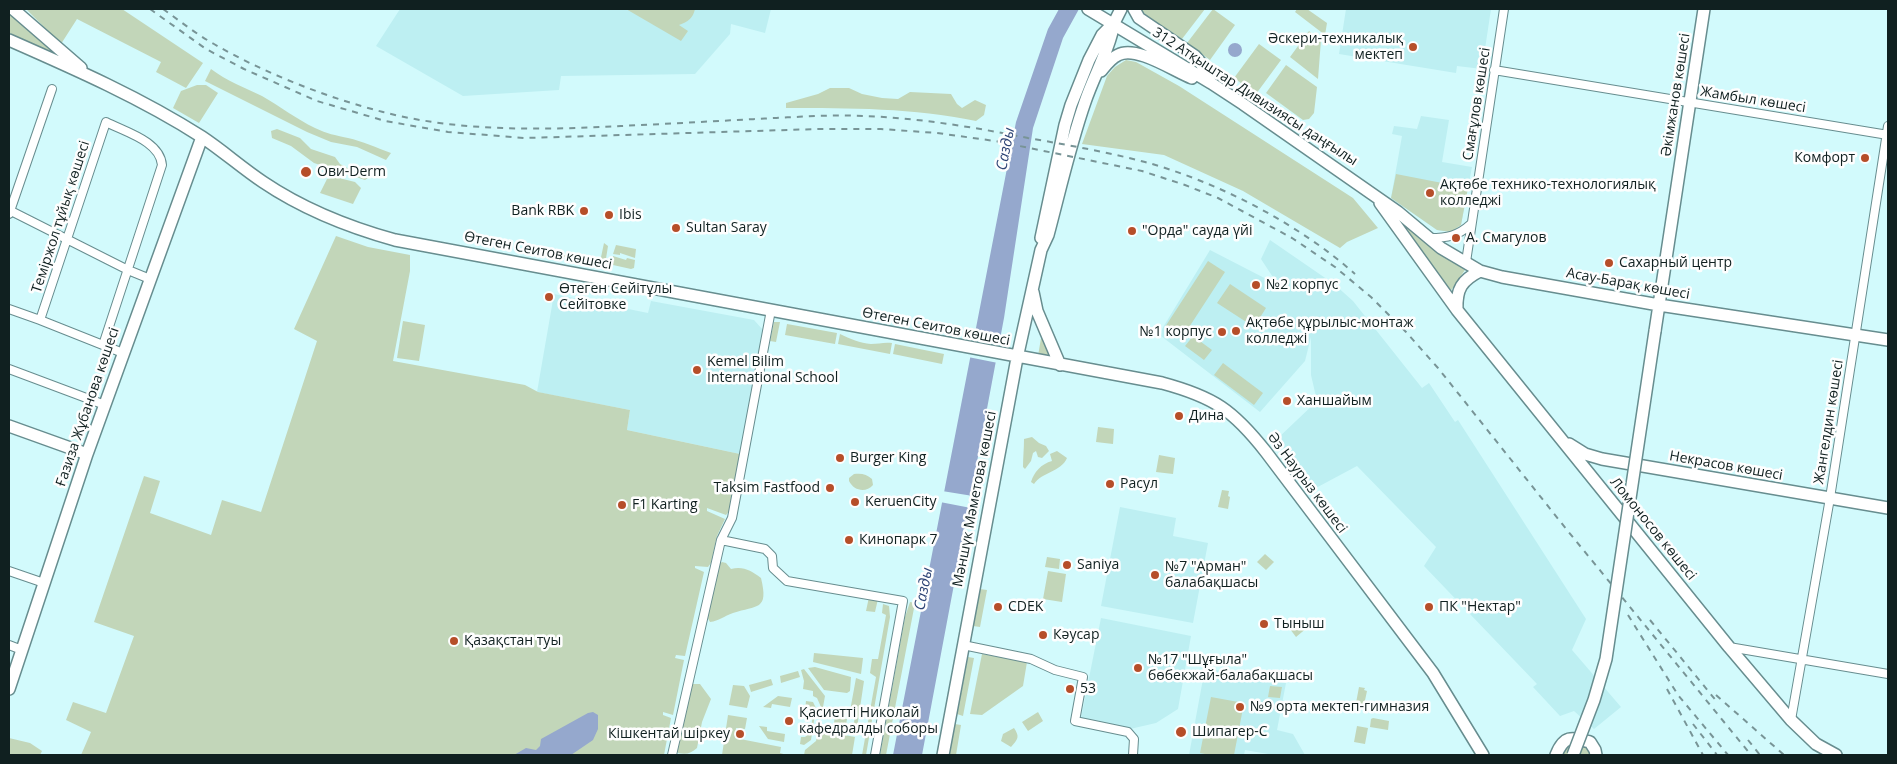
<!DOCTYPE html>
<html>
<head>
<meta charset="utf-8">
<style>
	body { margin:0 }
	#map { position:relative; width:1897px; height:764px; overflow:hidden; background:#d2fafc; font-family:"Open Sans",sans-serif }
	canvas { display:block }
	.frame { position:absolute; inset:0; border:10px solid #102020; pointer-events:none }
</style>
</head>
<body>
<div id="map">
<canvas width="1897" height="764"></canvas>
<div class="frame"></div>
</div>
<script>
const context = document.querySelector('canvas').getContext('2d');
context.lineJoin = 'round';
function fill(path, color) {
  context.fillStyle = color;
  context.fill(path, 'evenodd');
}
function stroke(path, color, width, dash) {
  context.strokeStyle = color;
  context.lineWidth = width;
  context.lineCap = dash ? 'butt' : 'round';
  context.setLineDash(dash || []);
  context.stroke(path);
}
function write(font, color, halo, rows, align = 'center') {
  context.font = font + ' "Open Sans",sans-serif';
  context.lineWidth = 5;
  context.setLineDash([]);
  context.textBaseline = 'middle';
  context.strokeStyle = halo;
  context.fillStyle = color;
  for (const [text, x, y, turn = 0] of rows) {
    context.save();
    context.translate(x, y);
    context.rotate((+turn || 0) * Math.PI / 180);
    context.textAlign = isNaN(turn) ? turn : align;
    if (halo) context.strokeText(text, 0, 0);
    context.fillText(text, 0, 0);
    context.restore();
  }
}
fill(new Path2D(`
	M400 9H771L765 33 731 24 730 34 695 74 561 76 559 90 463 96 376 46Z
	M1346 9H1491L1482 69 1457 66 1456 73 1339 54Z
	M1421 116 1449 120 1442 162 1472 167 1461 225 1451 232 1437 230 1391 198 1402 136 1392 134 1394 126 1417 129Z
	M1270 240 1334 284 1353 301 1422 388 1429 383 1455 422 1458 420 1586 619 1572 650 1621 707 1594 729 1574 711 1560 716 1533 687 1537 684 1424 566 1436 547 1357 466 1314 489 1277 439 1317 401 1311 375V337L1305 361 1260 412 1161 336 1162 329 1210 250 1278 285 1261 259Z
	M554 294 648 313 651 301 754 320 763 330 740 454 627 430 630 410 537 392Z
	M1120 507 1176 518 1173 536 1208 543 1193 623 1101 606Z
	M1101 618 1191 636 1178 709 1156 723 1130 729 1081 718Z
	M1205 668 1286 683 1277 730 1293 734 1305 755H1268V754L1245 750 1244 755H1189Z`), '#bdeff2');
fill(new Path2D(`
	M26 9H122L203 63 186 88 156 72 161 62 77 19 61 44Z
	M626 9H695C693 18 688 22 679 25L688 31 681 41Z
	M1140 9H1205L1182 39 1147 16Z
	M1213 9 1235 25 1210 60 1187 43Z
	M1297 9H1307L1327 23 1325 35 1295 12Z
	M9 13 62 58 9 33Z
	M1309 31 1321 40 1318 79 1290 57Z
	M1259 44 1281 60 1256 94 1234 78Z
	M1126 60 1136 62 1179 86 1353 198 1378 228 1347 242 1340 248 1243 191 1164 155 1082 144 1107 76 1115 67Z
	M1286 65 1317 87 1314 113 1309 119 1303 120 1266 93Z
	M211 69C227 81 245 88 262 96 280 106 296 119 315 128 328 134 334 135 348 138 362 141 377 148 391 153L386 160 357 147 331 142 307 132 205 81Z
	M197 85H206L218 93 199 123 173 108 181 91Z
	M830 88H849L862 94 882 98 898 99 910 92 951 94 957 104 962 108 975 100 986 105 984 115 976 121C914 108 850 108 786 108V103L818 94Z
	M277 129 300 138 311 149 335 157 340 164 355 172 363 169 368 178 365 180 314 163 291 146 272 138 271 131Z
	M1396 174 1468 188 1461 225 1451 232 1437 230 1391 198Z
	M335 177 355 182 361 188 353 204 320 193 327 179Z
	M1389 212 1435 250 1467 267 1450 292Z
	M336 236 368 247 410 255V271L393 361 525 385 538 392 630 410 627 430 740 454 730 510 726 515 707 508V511L725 519 717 536 711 563 708 567 695 566V568L704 572 685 656 676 655 675 658 684 660 673 715 663 712V715L671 718 664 755H81L91 732 66 720 73 702 106 713 134 636 94 622 144 476 160 481 150 513 211 535 222 500 261 512 317 341 294 329Z
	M604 243 608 246 605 265 564 257V255L600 262Z
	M616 245 636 249 635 258 620 253V255L613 254Z
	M613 256 626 260 627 258 635 260 634 268 631 269 613 265Z
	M1208 261 1225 272 1182 338 1165 327Z
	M1230 284 1266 308 1254 327 1217 303Z
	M403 321 425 325 419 361 397 358Z
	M774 322H780L776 342 770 341Z
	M787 324 837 333 835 344 785 335Z
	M1042 332 1056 360 1038 356Z
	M840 334C850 339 860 343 871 344 878 344 884 342 892 343L890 354 838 344Z
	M1193 336 1212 350 1204 360 1185 346Z
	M895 344 944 354 942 364 893 354Z
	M1223 363 1263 393 1254 405 1214 375Z
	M1098 427 1114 429 1113 444 1096 442Z
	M1032 437 1039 443 1046 446 1049 451 1042 458 1038 457 1036 451 1033 453 1031 461 1025 469 1023 467C1023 457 1024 449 1024 439Z
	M1057 451 1067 458C1061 472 1042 472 1034 484L1031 482C1034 472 1041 464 1052 461L1050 454Z
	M1159 455 1175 458 1173 474 1156 472Z
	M854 474C861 473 867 474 872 479L873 485C866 493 854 491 849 481V478Z
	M1222 490 1229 491 1228 496 1230 497 1228 509 1218 507Z
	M1265 554 1274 562 1266 570 1257 562Z
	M1047 557 1060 559 1059 569 1045 567Z
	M722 562 726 563 731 569C744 566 751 571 761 578 769 611 757 605 733 613 724 616 719 621 710 622L706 615 719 564Z
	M1048 571 1066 574 1062 602 1043 599Z
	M980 589 987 590 980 627 973 626Z
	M869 597 878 599 875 612 866 611Z
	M910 602 915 603 886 755H880L905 617Z
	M883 604 889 606 890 617 866 755H862L876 677 870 673 872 659H878L886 615 882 613Z
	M1301 620 1308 627 1296 637 1290 629Z
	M814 653 863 658 861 674 813 662Z
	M982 654 1027 662 1023 686 982 715 970 714Z
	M968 657 974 658 963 716 957 714Z
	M815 667 851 677 850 691 847 693 824 690 808 668Z
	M804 669 825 696 823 707H821L817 698 813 696V691L803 689 804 681 801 670Z
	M798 671 800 677 781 683 780 676Z
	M856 678 864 681 857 728 853 727 855 717 850 711Z
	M771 679 773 685 751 692 749 685Z
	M691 684H700L711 699 702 722 697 748C691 753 687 755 678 753L677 751Z
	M733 685 744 686 750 696 747 708 729 705Z
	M1270 686 1282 687 1280 698 1268 697Z
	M1359 687 1365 688 1364 690 1367 691 1364 705 1356 703Z
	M778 696 792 698 790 707 772 704 771 708 763 707Z
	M1211 697 1244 703 1234 755H1210L1200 753Z
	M806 701 813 702 816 708 811 740 804 745 800 744 801 737H805L810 733 813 715 810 711 805 710Z
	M836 707H840L839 718 847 719 846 725 834 723Z
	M1038 712 1043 721 1028 731 1022 722Z
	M728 715 747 718 745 729 736 728 735 738 781 747 780 753 787 755 737 754 722 755Z
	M1373 718 1389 721 1388 730 1370 727 1371 719Z
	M955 724 961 725 956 755H949Z
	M759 726 767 727V731L785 734 784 742 768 739Z
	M1357 726 1368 728 1365 744 1354 742Z
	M1014 728C1020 737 1018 739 1011 747L1001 741 1003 734Z
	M818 733 832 735 833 733 855 737 852 755H804L805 750 816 741Z
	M9 738 30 743 42 751 40 755H9Z
	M1572 743 1586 745 1591 755H1563C1565 749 1566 746 1572 743Z`), '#c2d6b9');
fill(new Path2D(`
	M1059 9H1079L1063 38 1033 128 1004 318 922 755H893L1016 122 1048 29Z
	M1228 50a7 7 0 1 1 14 0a7 7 0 1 1-14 0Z
	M593 712 598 715V729L593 740 571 755H514L526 748 536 750 540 746 541 739 588 713Z`), '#95a8cd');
fill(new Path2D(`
	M972 335 1003 341 998 363 968 357Z
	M942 491 973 496 971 508 940 502Z`), '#d2fafc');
const street = new Path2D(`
	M1494 70 1888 135
	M9 210 128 270 150 279
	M9 214 52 89
	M1430 238C1447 238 1458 236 1471 224
	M1466 262 1504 9
	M9 309 40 320 123 353
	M40 320 106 122C125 132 160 141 162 165L103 345
	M9 369 105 405
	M721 540 765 549 772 556 773 568 787 581 903 601 875 755
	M9 571 44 583
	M9 645 22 650
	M963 645 1031 659 1055 670 1083 677 1075 721 1128 732 1134 739 1133 755
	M1729 647 1888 674
	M1791 720 1830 498 1888 126
	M672 755 721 540 732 518 771 310`);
const secondary = new Path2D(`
	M13 9 81 68
	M1088 9 1211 83 1243 104 1398 212 1441 248 1480 271 1502 277 1659 305 1888 340
	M1134 9 1139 18 1195 56 1201 63 1211 83
	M9 40C75 69 141 98 202 137 223 151 242 168 263 182 303 209 348 227 395 240L1162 383C1214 397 1233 410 1266 452L1433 673 1483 755
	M1101 71C1106 65 1111 58 1118 55 1136 45 1174 71 1192 78
	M1380 203 1457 310 1729 647 1791 720 1816 744 1836 755
	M1041 238 1065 125 1071 105 1089 60 1102 35 1114 23 1121 9
	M1033 292 1037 311 1060 365
	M1457 310C1456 289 1462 280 1480 271
	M1655 331 1704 9
	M9 426 87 454
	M1569 444 1585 454 1602 459 1888 508
	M9 689 87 454 202 137
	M943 755 1017 358 1041 250 1048 235C1060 190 1070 145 1085 102 1094 75 1109 51 1114 23
	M1556 755C1564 735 1571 737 1590 742L1595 750 1596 755`);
stroke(street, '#678d8f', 10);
stroke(secondary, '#678d8f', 14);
stroke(street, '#fff', 8);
stroke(secondary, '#fff', 11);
stroke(new Path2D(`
	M150 9 206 49 244 69 317 101 385 121 448 132 525 138 819 129H881L937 133 995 141 1142 171 1185 185 1218 198 1292 238 1335 267 1371 297 1406 332 1438 368 1567 530 1751 755
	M163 9C180 21 196 34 214 44 264 73 328 98 383 112 459 132 544 130 621 126 686 123 751 119 816 116 888 113 958 124 1028 138 1068 145 1107 152 1145 162 1218 182 1299 224 1355 274
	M1628 615 1678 695 1728 755
	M1650 620 1718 703
	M1667 689 1703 755
	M1716 695 1784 755
	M1693 724 1717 755
	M1748 740 1760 755`), '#789496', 2, [6, 6]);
const secondaryBridge = new Path2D(`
	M1573 755 1594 700 1606 659 1655 331`);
stroke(secondaryBridge, '#678d8f', 14, []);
stroke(secondaryBridge, '#fff', 11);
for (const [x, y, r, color] of [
	[1413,47,5,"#b64e29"],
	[1865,158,5,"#b64e29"],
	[306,172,6,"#b64e29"],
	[1430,193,5,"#b64e29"],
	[584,211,5,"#b64e29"],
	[609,215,5,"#b64e29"],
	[676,228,5,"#b64e29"],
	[1132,231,5,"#b64e29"],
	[1456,238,5,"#b64e29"],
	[1609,263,5,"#b64e29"],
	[1256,285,5,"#b64e29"],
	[549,297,5,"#b64e29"],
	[1236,331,5,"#b64e29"],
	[1222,332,5,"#b64e29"],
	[697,370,5,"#b64e29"],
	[1287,401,5,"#b64e29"],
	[1179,416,5,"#b64e29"],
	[840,458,5,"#b64e29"],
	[1110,484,5,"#b64e29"],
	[830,488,5,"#b64e29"],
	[855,502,5,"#b64e29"],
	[622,505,5,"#b64e29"],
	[849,540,5,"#b64e29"],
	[1067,565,5,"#b64e29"],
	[1155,575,5,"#b64e29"],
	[998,607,5,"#b64e29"],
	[1429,607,5,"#b64e29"],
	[1264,624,5,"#b64e29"],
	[1043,635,5,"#b64e29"],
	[454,641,5,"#b64e29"],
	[1138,668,5,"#b64e29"],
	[1070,689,5,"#b64e29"],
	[1240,707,5,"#b64e29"],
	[789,721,5,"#b64e29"],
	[1181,732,6,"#b64e29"],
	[740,734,5,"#b64e29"]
]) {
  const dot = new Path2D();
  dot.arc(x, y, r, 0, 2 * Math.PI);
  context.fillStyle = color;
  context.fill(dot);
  stroke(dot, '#fefefe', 2);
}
write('14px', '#102020', '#fefefe', [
	["Әскери-техникалық",1403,39,"right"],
	["мектеп",1403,55,"right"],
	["Комфорт",1855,158,"right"],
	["Ови-Derm",317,172],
	["Ақтөбе технико-технологиялық",1440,185],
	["колледжі",1440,201],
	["Bank RBK",574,211,"right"],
	["Ibis",619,215],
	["Sultan Saray",686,228],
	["\"Орда\" сауда үйі",1142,231],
	["А. Смагулов",1466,238],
	["Сахарный центр",1619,263],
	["№2 корпус",1266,285],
	["Өтеген Сейітұлы",559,289],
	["Сейітовке",559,305],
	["Ақтөбе құрылыс-монтаж",1246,323],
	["колледжі",1246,339],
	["№1 корпус",1212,332,"right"],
	["Kemel Bilim",707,362],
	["International School",707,378],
	["Ханшайым",1297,401],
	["Дина",1189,416],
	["Burger King",850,458],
	["Расул",1120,484],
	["Taksim Fastfood",820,488,"right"],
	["KeruenCity",865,502],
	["F1 Karting",632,505],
	["Кинопарк 7",859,540],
	["Saniya",1077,565],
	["№7 \"Арман\"",1165,567],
	["балабақшасы",1165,583],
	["CDEK",1008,607],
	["ПК \"Нектар\"",1439,607],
	["Тыныш",1274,624],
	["Кәусар",1053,635],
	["Қазақстан туы",464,641],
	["№17 \"Шұғыла\"",1148,660],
	["бөбекжай-балабақшасы",1148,676],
	["53",1080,689],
	["№9 орта мектеп-гимназия",1250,707],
	["Қасиетті Николай",799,713],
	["кафедралды соборы",799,729],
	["Шипагер-С",1192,732],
	["Кішкентай шіркеу",730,734,"right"]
], 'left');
write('14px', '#102020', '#fefefe', [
	["Әкімжанов көшесі",1676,95,-81],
	["312 Атқыштар Дивизиясы даңғылы",1255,97,33],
	["Жамбыл көшесі",1753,100,9],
	["Смағұлов көшесі",1477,104,-81],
	["Теміржол тұйық көшесі",61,217,-72],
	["Өтеген Сеитов көшесі",538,251,11],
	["Асау-Барақ көшесі",1628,284,10],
	["Өтеген Сеитов көшесі",936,327,11],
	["Ғазиза Жұбанова көшесі",88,407,-71],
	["Жангелдин көшесі",1829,422,-81],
	["Некрасов көшесі",1726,466,10],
	["Әз Наурыз көшесі",1307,483,53],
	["Мәншүк Мәметова көшесі",975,499,-79],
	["Ломоносов көшесі",1653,529,51]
]);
write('italic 15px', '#2e4576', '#fefefe', [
	["Сазды",1006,149,-79],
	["Сазды",924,589,-79]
]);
</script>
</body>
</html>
